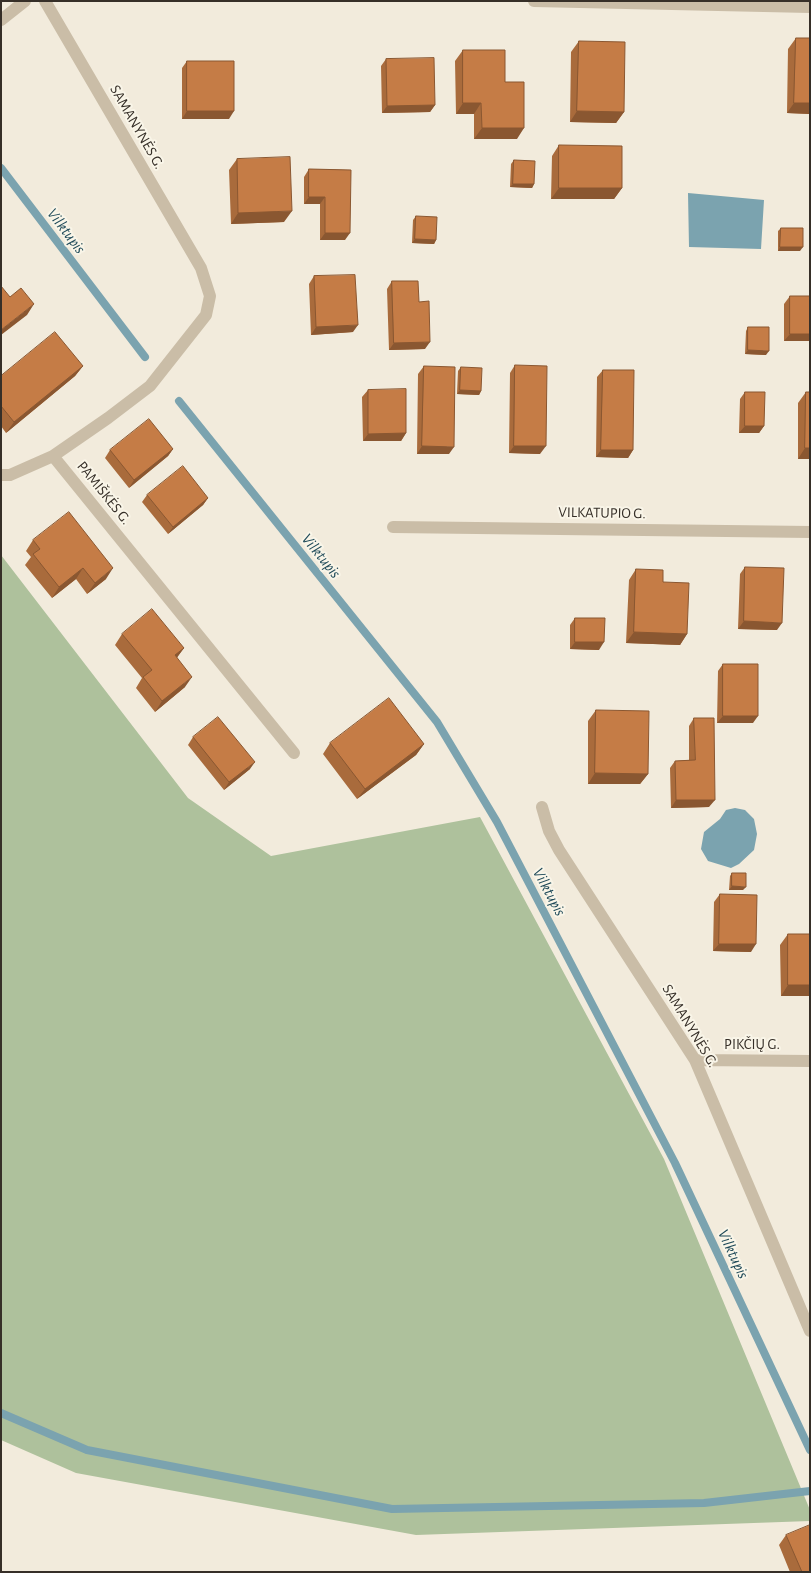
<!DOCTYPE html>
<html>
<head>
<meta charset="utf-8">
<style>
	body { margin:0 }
	#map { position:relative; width:811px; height:1573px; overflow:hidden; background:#f2ebdc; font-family:"Alegreya Sans",sans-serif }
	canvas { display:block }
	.frame { position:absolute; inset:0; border:2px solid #362f28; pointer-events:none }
</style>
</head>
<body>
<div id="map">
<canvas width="811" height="1573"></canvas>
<div class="frame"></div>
</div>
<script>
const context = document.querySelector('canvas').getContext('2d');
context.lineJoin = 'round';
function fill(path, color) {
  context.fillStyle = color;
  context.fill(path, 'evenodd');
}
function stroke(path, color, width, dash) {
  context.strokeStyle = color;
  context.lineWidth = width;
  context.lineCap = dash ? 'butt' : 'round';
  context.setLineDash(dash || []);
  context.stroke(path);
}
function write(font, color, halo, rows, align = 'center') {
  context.font = font + ' "Alegreya Sans",sans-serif';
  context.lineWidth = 4;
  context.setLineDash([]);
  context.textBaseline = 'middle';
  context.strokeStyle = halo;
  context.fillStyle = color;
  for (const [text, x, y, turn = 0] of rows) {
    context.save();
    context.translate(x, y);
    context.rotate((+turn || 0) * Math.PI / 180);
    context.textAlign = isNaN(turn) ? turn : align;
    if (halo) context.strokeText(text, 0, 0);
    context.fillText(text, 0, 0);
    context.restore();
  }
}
fill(new Path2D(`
	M1 555 188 798 271 856 480 817 664 1159 810 1510V1521L416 1535 76 1473 1 1440Z`), '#aec19c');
fill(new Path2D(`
	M688 193 764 200 761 249 689 247Z
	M735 808 745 810 754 819 757 834 754 850 739 864 731 868 708 861 701 849 704 832 720 819 726 810Z`), '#7ba3af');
stroke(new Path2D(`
	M1 168 145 357
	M179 401 437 722 497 822 675 1163 810 1450
	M1 1413 87 1450 392 1509 704 1503 810 1491`), '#7ba3af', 8);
stroke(new Path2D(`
	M45 1 201 268 210 296 206 315 150 386 108 418 53 456 294 753
	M534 1 810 7
	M1 20 25 1
	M1 475H10L53 456
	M393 527 810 532
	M542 807 549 831 559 850 695 1060 810 1331
	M695 1060 810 1061`), '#cabda7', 12);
fill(new Path2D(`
	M796 38 810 114 787 113 788 49Z
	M579 41 624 112 616 123 570 122 571 52Z
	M463 50 505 82 517 139H474V114H456L455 61Z
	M386 59 435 105 430 112 382 113 381 66Z
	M187 61 229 119H182V68Z
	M559 145 622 188 614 199H551L552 156Z
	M237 159 284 222 231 224 229 170Z
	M514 160 534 184 532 188 510 187 511 164Z
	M309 169 351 170 345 240H320V204H304V177Z
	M416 216 436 240 434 244 412 243 413 220Z
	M781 228 800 251H778V231Z
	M314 276 353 332 311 335 309 284Z
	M392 281 419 302 425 349 389 350 387 289Z
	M790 296H810V341H784V304Z
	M748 327 766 355 745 354 746 331Z
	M515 365 540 454 509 453 510 373Z
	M83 366 75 376 6 433 1 426V376Z
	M424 366 449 454H417L418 374Z
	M461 367 481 391 479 395 457 394 458 371Z
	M603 370 633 450 628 458 596 457 597 377Z
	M368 390 406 433 401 441H363L362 397Z
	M745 392 764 426 759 433H739L740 399Z
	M806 392H810V459H798V403Z
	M173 449 168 456 129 488 105 458 110 450Z
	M147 495 208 498 203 505 168 534 142 502Z
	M33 540 106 579 87 594 76 579 52 598 25 565 31 557 26 551Z
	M745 567 777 630 738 629 740 574Z
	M636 569 663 582 687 634 680 645 626 643 629 580Z
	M575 618 599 650 570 649V625Z
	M122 634 184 648 177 657 185 687 155 712 136 688 142 678 115 645Z
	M723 664 753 723H717L718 671Z
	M596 710 648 774 640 784H588V721Z
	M694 718 709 807 671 808 670 768 675 761 689 760V726Z
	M193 737 250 769 224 790 188 745Z
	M330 743 424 744 416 755 357 799 323 754Z
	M732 873 743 890H729L730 876Z
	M720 894 751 952 713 951 714 902Z
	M788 934H810V996H781L780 945Z
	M786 1535 810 1572H790L779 1545Z`), '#a96b3c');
fill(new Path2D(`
	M463 103H481L474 114H456Z
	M794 103H810V114L787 113Z
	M435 105 430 112 382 113 387 106Z
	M187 111H234L229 119H182Z
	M577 111 624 112 616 123 570 122Z
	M482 128H524L517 139H474Z
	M513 184H534L532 188 510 187Z
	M559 188H622L614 199H551Z
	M309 197H325L320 204H304Z
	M292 211 284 222 231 224 238 213Z
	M325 233H350L345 240H320Z
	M415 239 436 240 434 244 412 243Z
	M780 247H803L800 251H778Z
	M34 304 27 315 1 335V330Z
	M358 325 353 332 311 335 316 327Z
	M790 334H810V341H784Z
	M430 342 425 349 389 350 394 343Z
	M748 350 769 351 766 355 745 354Z
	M83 366 75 376 6 433 14 422Z
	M460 390 481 391 479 395 457 394Z
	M745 426H764L759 433H739Z
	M406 433 401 441H363L368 434Z
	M422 446 454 447 449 454H417Z
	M514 446H546L540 454 509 453Z
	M805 448H810V459H798Z
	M173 449 168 456 129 488 134 480Z
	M601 450H633L628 458 596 457Z
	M208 498 203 505 168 534 173 527Z
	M83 568 76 579 52 598 59 587Z
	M113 568 106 579 87 594 95 583Z
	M744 621 782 623 777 630 738 629Z
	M634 632 687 634 680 645 626 643Z
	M575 642H604L599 650 570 649Z
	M184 648 176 659 175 655Z
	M192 677 185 687 155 712 162 701Z
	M723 716H758L753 723H717Z
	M424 744 416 755 357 799 365 789Z
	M255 762 250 769 224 790 229 782Z
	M595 773 648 774 640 784H588Z
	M676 800H715L709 807 671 808Z
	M732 886 746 887 743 890H729Z
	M719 944H756L751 952 713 951Z
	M788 985H810V996H781Z`), '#8a5731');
const building = new Path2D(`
	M796 38H810V103H794Z
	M579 41 625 42 624 112 577 111Z
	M463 50H505V82H524V128H482L481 103H463Z
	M434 58 435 105 387 106 386 59Z
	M187 61H234V111H187Z
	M559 145 622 146V188H559Z
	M290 157 292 211 238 213 237 159Z
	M514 160 535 161 534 184H513Z
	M309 169 351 170 350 233H325V197H309Z
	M416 216 437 217 436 240 415 239Z
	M781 228H803V247H780Z
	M355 275 358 325 316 327 314 276Z
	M392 281H418L419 302 429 301 430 342 394 343Z
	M1 286 10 297 21 288 34 304 1 330Z
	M790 296H810V334H790Z
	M748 327H769V351L748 350Z
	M55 332 83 366 14 422 1 406V376Z
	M515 365 547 366 546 446H514Z
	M424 366 455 367 454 447 422 446Z
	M461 367 482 368 481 391 460 390Z
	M603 370H634L633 450H601Z
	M406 389V433L368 434V390Z
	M745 392H765L764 426H745Z
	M806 392H810V448H805Z
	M149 419 173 449 134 480 110 450Z
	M183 466 208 498 173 527 147 495Z
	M69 512 113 568 95 583 83 568 59 587 33 554 40 549 33 540Z
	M745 567 784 568 782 623 744 621Z
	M636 569 663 570V582L689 583 687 634 634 632Z
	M152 609 184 648 175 655 192 677 162 701 143 677 152 670 122 634Z
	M575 618H605L604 642H575Z
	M723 664H758V716H723Z
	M389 698 424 744 365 789 330 743Z
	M596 710 649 711 648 774 595 773Z
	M218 717 255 762 229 782 193 737Z
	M694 718H714L715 800H676L675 761 695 760Z
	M732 873H746V887L732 886Z
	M720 894 757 895 756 944H719Z
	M788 934H810V985H788Z
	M810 1525V1572H802L786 1535Z`);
fill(building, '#c57c46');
stroke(building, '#8a5731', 1);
write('15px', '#362f28', '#f9f5e8', [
	["SAMANYNĖS G.",137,127,60],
	["PAMIŠKĖS G.",104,493,51],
	["VILKATUPIO G.",602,513,1],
	["SAMANYNĖS G.",690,1026,59],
	["PIKČIŲ G.",752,1044]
]);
write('italic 16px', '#1e4958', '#f9f5e8', [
	["Vilktupis",66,231,53],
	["Vilktupis",321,556,51],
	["Vilktupis",549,892,62],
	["Vilktupis",733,1254,65]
]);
</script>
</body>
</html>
